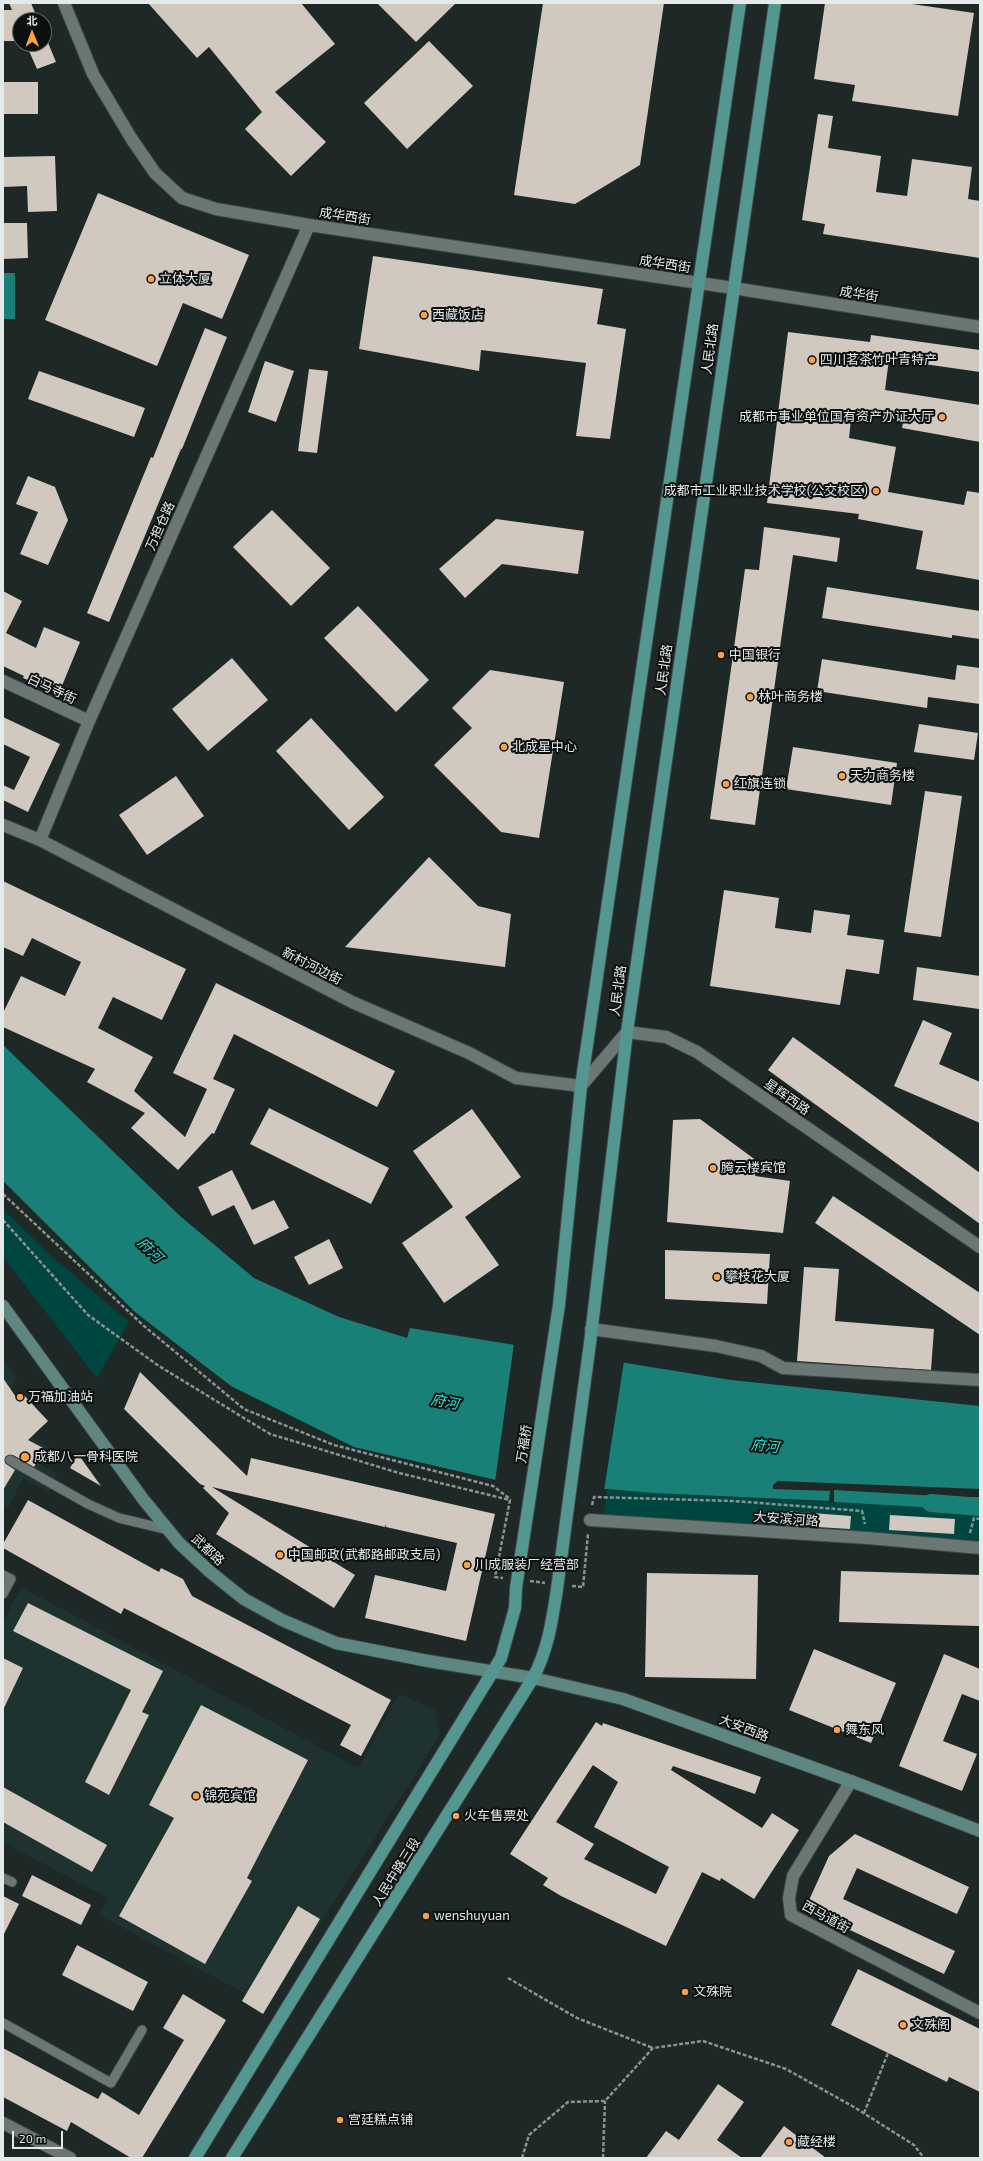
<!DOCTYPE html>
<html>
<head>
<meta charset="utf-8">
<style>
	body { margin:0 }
	#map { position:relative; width:983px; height:2161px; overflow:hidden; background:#1e2927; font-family:"Exo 2","Noto Sans SC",sans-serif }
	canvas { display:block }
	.frame { position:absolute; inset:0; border:4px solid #e3eae9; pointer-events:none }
	.north { position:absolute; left:12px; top:12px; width:40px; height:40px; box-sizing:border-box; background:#0c1110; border:1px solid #626867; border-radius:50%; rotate:359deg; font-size:11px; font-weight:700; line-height:16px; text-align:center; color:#e3eae9 }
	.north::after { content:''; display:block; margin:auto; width:14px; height:18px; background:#f7a148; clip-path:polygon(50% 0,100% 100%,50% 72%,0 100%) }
	.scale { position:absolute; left:12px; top:2131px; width:51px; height:18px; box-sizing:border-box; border:2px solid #e3eae9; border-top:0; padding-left:5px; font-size:12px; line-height:14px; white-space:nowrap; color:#e3eae9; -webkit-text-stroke:3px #0c1110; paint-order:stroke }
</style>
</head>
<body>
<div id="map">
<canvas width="983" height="2161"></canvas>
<div class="frame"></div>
<div class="north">北</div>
<div class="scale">20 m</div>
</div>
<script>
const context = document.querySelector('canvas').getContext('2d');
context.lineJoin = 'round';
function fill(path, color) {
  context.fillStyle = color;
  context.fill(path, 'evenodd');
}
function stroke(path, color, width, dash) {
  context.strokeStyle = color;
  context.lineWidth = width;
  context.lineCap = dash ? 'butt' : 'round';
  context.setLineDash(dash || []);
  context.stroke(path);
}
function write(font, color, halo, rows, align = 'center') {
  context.font = font + ' "Exo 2","Noto Sans SC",sans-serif';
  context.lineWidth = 4;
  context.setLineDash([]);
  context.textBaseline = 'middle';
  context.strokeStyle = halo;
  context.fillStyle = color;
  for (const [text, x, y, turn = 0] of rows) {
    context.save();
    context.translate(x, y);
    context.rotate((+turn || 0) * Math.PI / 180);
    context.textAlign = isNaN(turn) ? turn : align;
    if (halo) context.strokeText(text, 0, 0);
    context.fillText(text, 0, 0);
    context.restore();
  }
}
fill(new Path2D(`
	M3 1359 17 1377 3 1406Z
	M3 1420 51 1449 42 1466 57 1474 49 1492 23 1478 9 1507 3 1504Z
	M21 1587 358 1768 399 1694 435 1710 440 1735 263 2014 242 2001 246 1994 99 1915 108 1898 3 1842V1623Z`), '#1e322f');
fill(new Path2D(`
	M3 1209 49 1254 129 1322 97 1378 3 1257Z
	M607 1490 980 1510V1542L604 1515Z`), '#004640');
fill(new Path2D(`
	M3 273H15V319H3Z
	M3 1045 180 1216 254 1278 339 1317 407 1338 410 1328 731 1380 980 1406V1489L778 1481 773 1485V1489L830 1491 829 1501 654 1493 496 1480 354 1447 231 1386 135 1312 3 1181Z
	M834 1490 955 1497 954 1509 834 1502Z
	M962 1497H980V1510L960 1509Z`), '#188076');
fill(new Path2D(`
	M514 1343 624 1361 604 1491 495 1482Z`), '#1e2927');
stroke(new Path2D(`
	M931 1503 980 1507`), '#188076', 18);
fill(new Path2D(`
	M9 3H31L38 20H20V41H3V10H12Z
	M148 3H301L335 44 275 92 326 142 291 176 245 129 262 112 209 47 197 58Z
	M377 3H456L416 42Z
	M543 3H664L640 165 575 204 514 195Z
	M825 3H905L974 13 958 116 852 101 855 85 814 79Z
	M44 33 56 62 37 69 26 44H44Z
	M429 41 473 86 407 149 364 103Z
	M3 82H38V114H3Z
	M818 114 833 116 828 148 881 156 876 192 907 196 912 159 972 167 968 199 980 201V258L823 234 825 224 802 220Z
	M55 156 57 211 28 212 27 186 3 187V157Z
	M98 193 249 255 222 319 183 303 157 366 45 320Z
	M3 223H27L28 258 3 259Z
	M373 256 603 289 597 324 626 329 610 439 576 436 586 363 481 350 479 371 359 349Z
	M205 328 227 337 182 449H181L109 622 87 613 151 457 153 458Z
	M788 332 870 342 871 335 980 350V372L889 359 885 390 980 405V442L902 428 904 417 852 410 849 438 896 447 888 492 964 505 967 491 980 493V580L916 569 923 531 858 519 859 514 767 503Z
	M265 361 294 371 276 422 248 412Z
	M309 369 328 371 317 453 298 451Z
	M39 371 145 408 134 437 28 399Z
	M28 476 55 487 68 520 48 565 20 554 38 512 16 504Z
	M272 510 330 568 291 606 233 547Z
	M496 519 584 531 578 574 502 564 465 598 439 569Z
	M764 527 840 538 837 562 793 555 755 825 710 819 745 569 759 570Z
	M827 587 980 611V639L952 635V638L822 618Z
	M3 591 22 601 6 633 36 648 44 627 80 642 59 693 23 678 24 676 3 666Z
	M358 606 429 680 396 712 324 638Z
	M232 658 268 700 208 751 172 709Z
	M822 659 955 680 957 665 980 668V704L928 697 927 708 817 691Z
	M490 670 564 682 539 838 501 832 434 765 472 728 452 708Z
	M3 717 60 744 28 812 3 800V785L14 790 30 757 3 744Z
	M311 718 384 797 349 830 276 751Z
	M919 724 978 733 974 760 914 752Z
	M793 747 897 763 891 805 786 789Z
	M176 776 204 816 147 855 119 815Z
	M925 791 962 796 941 937 904 932Z
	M429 857 478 906 511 914 505 967 345 947Z
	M3 881 186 969 162 1020 113 997 98 1028 153 1057 134 1091 185 1137 207 1089 173 1073 216 983 395 1071 377 1107 234 1034 213 1079 235 1089 214 1134 212 1133 178 1170 131 1128 145 1113 87 1082 95 1069 3 1027V1013L21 976 65 996 81 962 32 938 23 956 3 947Z
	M724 890 779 898 775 928 811 933 814 910 850 915 847 935 884 940 879 974 846 969 840 1005 710 986Z
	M917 967 980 976 979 1009 913 1000Z
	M923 1020 952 1033 939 1064 980 1082V1123L894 1086Z
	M793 1037 980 1173V1224L768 1070Z
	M269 1108 389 1168 371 1204 250 1144Z
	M472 1109 521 1177 465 1217 499 1265 444 1303 402 1243 453 1207 413 1151Z
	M700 1119 757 1161 755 1176 790 1181 783 1233 667 1222 673 1120Z
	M232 1170 252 1210 274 1200 289 1228 254 1245 234 1205 212 1216 198 1187Z
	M833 1196 980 1293V1335L815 1223Z
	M329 1239 343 1268 309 1285 294 1257Z
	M665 1250 770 1254 767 1304 665 1299Z
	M804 1267 839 1269 835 1321 934 1329 931 1370 797 1361Z
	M140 1372 247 1476 251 1458 495 1514 466 1641 365 1618 375 1575 446 1591 457 1543 386 1527V1524L385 1527 212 1487 355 1575 334 1608 216 1534 229 1513 203 1488 205 1486 200 1484 124 1409Z
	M3 1378 18 1400 22 1393 48 1421 28 1440 45 1449 34 1467 13 1455 5 1457V1463L15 1470 3 1490Z
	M78 1454 101 1486 70 1468Z
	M28 1500 159 1572 161 1568 183 1579 192 1596 391 1700 361 1756 340 1745 351 1725 124 1608 121 1614 3 1548V1544Z
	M786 1511 851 1516 850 1529 785 1525Z
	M890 1515 955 1519 954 1534 889 1530Z
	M841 1571 980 1575 979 1626 839 1622Z
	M647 1573 758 1575 756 1679 645 1677Z
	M28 1603 163 1671 142 1712 149 1715 109 1795 85 1782 131 1690 13 1631Z
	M814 1649 896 1683 871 1743 789 1710Z
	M944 1654 980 1669V1701L962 1694 943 1741 977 1754 962 1791 899 1766Z
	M3 1658 23 1668 3 1710Z
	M201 1705 308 1760 247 1878 252 1881 205 1964 119 1916 174 1818 149 1805Z
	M596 1722 602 1726 603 1723 761 1777 755 1794 673 1766 671 1770 762 1828 772 1813 799 1830 754 1899 721 1878 720 1881 702 1872 666 1946 561 1896 543 1885 548 1878 510 1854ZM593 1765 618 1782 594 1827 669 1867 656 1894 584 1859 594 1844 556 1822Z
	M3 1787 107 1845 92 1872 3 1822Z
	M855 1834 969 1887 957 1914 857 1868 843 1899 955 1951 944 1974 805 1909 829 1856Z
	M32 1875 91 1905 81 1925 22 1896Z
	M3 1896 19 1904 3 1936Z
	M298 1906 320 1919 263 2014 242 2001Z
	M77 1945 148 1982 133 2011 62 1975Z
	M858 1969 980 2029V2092L949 2077 947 2082 831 2025Z
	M183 1994 226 2020 142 2158H131L71 2122 67 2131 3 2097V2048L98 2099 102 2092 139 2115 184 2040 163 2028Z
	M718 2084 744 2102 717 2140 742 2158H646L666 2131 679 2140Z
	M784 2126 826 2158H760Z`), '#d1c8bf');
const lane = new Path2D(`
	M10 1460 88 1504 119 1518 169 1530
	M3 1575 11 1579 3 1594
	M3 1878 12 1882
	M3 2023 111 2083 142 2030`);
const street = new Path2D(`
	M64 3 93 74 131 138 155 173 182 198 216 209 309 225 733 288 980 327
	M3 681 89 721
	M3 825 40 840 352 1002 469 1053 516 1078 581 1086 627 1032 666 1037 697 1052 980 1247
	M40 840 89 721 309 225
	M591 1329 716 1346 761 1356 783 1368 980 1380
	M590 1520 868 1538 980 1548
	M851 1781 793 1876 789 1898 791 1915 980 2013
	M3 2123 70 2158`);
const secondary = new Path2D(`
	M3 1306 143 1499 179 1543 209 1571 244 1599 282 1620 336 1643 428 1661 533 1678 623 1699 864 1786 980 1831`);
const primary = new Path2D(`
	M559 1305 581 1086 740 3
	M590 1343 627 1032 775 3
	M195 2158 501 1658 515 1608 516 1588
	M232 2158 533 1678C548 1650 552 1621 557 1589`);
stroke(lane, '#3c4644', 11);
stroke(street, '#3c4644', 14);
stroke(secondary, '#3c4644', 14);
stroke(primary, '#3c4644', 14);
stroke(new Path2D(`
	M3 1194 144 1326 244 1409 334 1445 493 1486 510 1499
	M3 1220 88 1315 159 1366 270 1434 399 1473 510 1500 495 1577 503 1578
	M592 1505 594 1497 734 1501 862 1511 865 1524
	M970 1533 974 1518 980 1519
	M530 1581 545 1583
	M572 1586 583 1587 588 1534
	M508 1978 577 2018 653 2048
	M864 2113 888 2053
	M522 2158 529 2135 568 2102 605 2101 653 2048 703 2041 786 2069 854 2107 914 2145 924 2158
	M603 2158 605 2101`), '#8a9391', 2.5, [4, 2]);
stroke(lane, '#6a7775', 9);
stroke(street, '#6a7775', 12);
stroke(secondary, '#5f8782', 12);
stroke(primary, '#549790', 12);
const primaryBridge = new Path2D(`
	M516 1588 559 1305
	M557 1589 590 1343`);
stroke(primaryBridge, '#3c4644', 14, []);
stroke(primaryBridge, '#549790', 12);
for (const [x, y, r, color] of [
	[151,279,4,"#f7a148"],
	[424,315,4,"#f7a148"],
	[812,360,4,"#f7a148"],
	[942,417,4,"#f7a148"],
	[876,491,4,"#f7a148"],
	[721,655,4,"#f7a148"],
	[750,697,4,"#f7a148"],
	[504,747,4,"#f7a148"],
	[842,776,4,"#f7a148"],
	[726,784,4,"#f7a148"],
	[713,1168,4,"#f7a148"],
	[717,1277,4,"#f7a148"],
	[20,1397,4,"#f7a148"],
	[25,1457,5,"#f7a148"],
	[280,1555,4,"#f7a148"],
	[467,1565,4,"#f7a148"],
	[837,1730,4,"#f7a148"],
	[196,1796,4,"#f7a148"],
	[456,1816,4,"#f7a148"],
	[426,1916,4,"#f7a148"],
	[685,1992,4,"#f7a148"],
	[903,2025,4,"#f7a148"],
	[340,2120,4,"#f7a148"],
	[789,2142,4,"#f7a148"]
]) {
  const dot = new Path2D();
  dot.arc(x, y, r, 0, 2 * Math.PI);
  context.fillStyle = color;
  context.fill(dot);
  stroke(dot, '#0c1110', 1.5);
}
write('13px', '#e3eae9', '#0c1110', [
	["成华西街",345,216,9],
	["成华西街",665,264,9],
	["成华街",859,294,9],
	["人民北路",710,349,-82],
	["万担仓路",160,526,-66],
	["人民北路",664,670,-82],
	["白马寺街",52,689,25],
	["新村河边街",312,966,27],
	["人民北路",618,991,-82],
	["星辉西路",787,1097,35],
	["万福桥",524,1444,-81],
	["大安滨河路",786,1519,4],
	["武都路",208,1550,43],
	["大安西路",744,1728,21],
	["人民中路三段",396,1872,-58],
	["西马道街",826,1917,29]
]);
write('13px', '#e3eae9', '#0c1110', [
	["立体大厦",159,279],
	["西藏饭店",432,315],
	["四川茗茶竹叶青特产",820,360],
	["成都市事业单位国有资产办证大厅",934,417,"right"],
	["成都市工业职业技术学校(公交校区)",868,491,"right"],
	["中国银行",729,655],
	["林叶商务楼",758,697],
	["北成星中心",512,747],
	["天力商务楼",850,776],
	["红旗连锁",734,784],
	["腾云楼宾馆",721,1168],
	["攀枝花大厦",725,1277],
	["万福加油站",28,1397],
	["成都八一骨科医院",34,1457],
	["中国邮政(武都路邮政支局)",288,1555],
	["川成服装厂经营部",475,1565],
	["舞东风",845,1730],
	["锦苑宾馆",204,1796],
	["火车售票处",464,1816],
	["wenshuyuan",434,1916],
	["文殊院",693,1992],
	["文殊阁",911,2025],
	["宫廷糕点铺",348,2120],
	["藏经楼",797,2142]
], 'left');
write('italic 14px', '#25e6d5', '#0c1110', [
	["府河",150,1250,44],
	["府河",445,1402,11],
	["府河",765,1446,6]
]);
</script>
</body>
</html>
